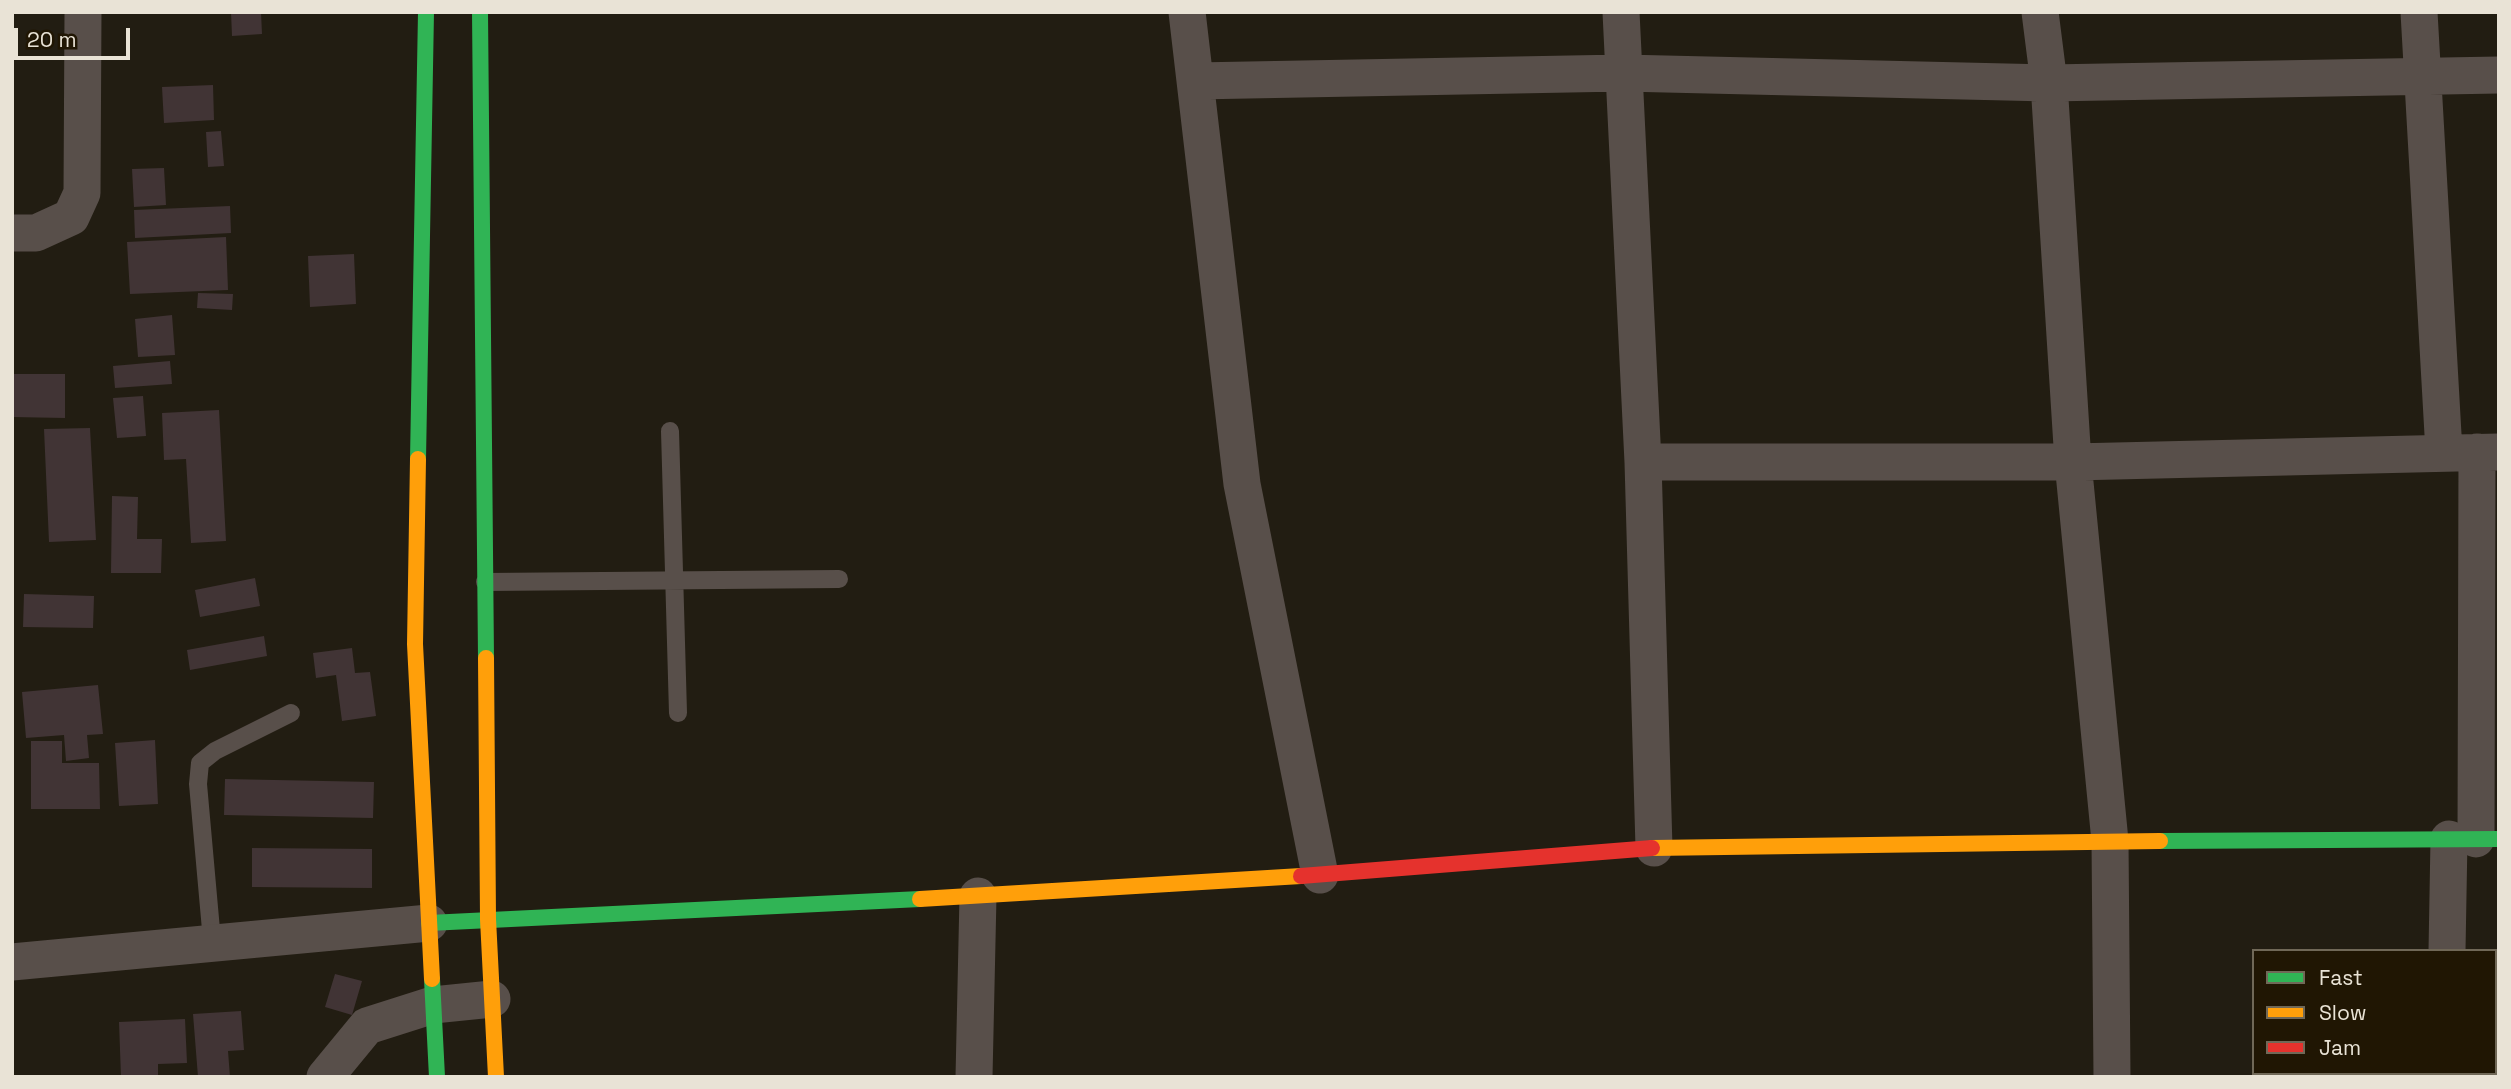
<!DOCTYPE html>
<html>
<head>
<meta charset="utf-8">
<style>
	body { margin:0 }
	#map { position:relative; width:2511px; height:1089px; overflow:hidden; background:#221d12; font-family:"Space Grotesk",sans-serif }
	canvas { display:block }
	.frame { position:absolute; inset:0; border:14px solid #e9e3d6; pointer-events:none }
	.legend { position:absolute; left:2252px; top:949px; width:245px; height:126px; box-sizing:border-box; background:#201603; border:2px solid #706857; margin:0; padding:9px 12px; list-style:none; font-size:21px; color:#e9e3d6 }
	.legend li { display:flex; align-items:center; gap:14px; height:35px }
	.legend b { width:35px; border:2px solid #706857 }
	.scale { position:absolute; left:14px; top:28px; width:116px; height:32px; box-sizing:border-box; border:4px solid #e9e3d6; border-top:0; padding-left:9px; font-size:21px; line-height:24px; white-space:nowrap; color:#e9e3d6; -webkit-text-stroke:5px #201603; paint-order:stroke }
</style>
</head>
<body>
<div id="map">
<canvas width="2511" height="1089"></canvas>
<div class="frame"></div>
<ul class="legend">
<li><b style="height:9px;background:#30b455"></b>Fast</li>
<li><b style="height:9px;background:#ff9f0a"></b>Slow</li>
<li><b style="height:9px;background:#e5322d"></b>Jam</li>
</ul>
<div class="scale">20 m</div>
</div>
<script>
const context = document.querySelector('canvas').getContext('2d');
context.lineJoin = 'round';
function fill(path, color) {
  context.fillStyle = color;
  context.fill(path, 'evenodd');
}
function stroke(path, color, width, dash) {
  context.strokeStyle = color;
  context.lineWidth = width;
  context.lineCap = dash ? 'butt' : 'round';
  context.setLineDash(dash || []);
  context.stroke(path);
}
fill(new Path2D(`
	M231 12H261L262 34 232 36Z
	M213 85 214 120 164 123 162 87Z
	M221 131 224 166 208 167 206 132Z
	M164 168 166 205 134 207 132 169Z
	M230 206 231 233 135 238 134 210Z
	M226 237 228 290 130 294 127 242Z
	M354 254 356 304 310 307 308 256Z
	M198 293 233 294 232 310 197 308Z
	M172 315 175 355 138 357 135 319Z
	M170 361 172 384 115 388 113 366Z
	M12 374H65V418L12 417Z
	M143 396 146 436 117 438 113 398Z
	M219 410 226 541 191 543 186 459 164 460 162 413Z
	M90 428 96 540 49 542 44 429Z
	M112 496 138 497 137 539H162L161 573H111Z
	M255 578 260 606 200 617 195 590Z
	M24 594 94 596 93 628 23 627Z
	M264 636 267 656 190 670 187 650Z
	M352 648 355 673 370 672 376 716 342 721 336 675 316 678 313 653Z
	M98 685 103 734 87 735 89 758 66 761 64 735 26 738 22 692Z
	M155 740 158 804 119 806 115 743Z
	M31 741H62V763H99L100 809H31Z
	M225 779 374 782 373 818 224 815Z
	M252 848 372 849V888L252 887Z
	M335 974 362 981 352 1015 325 1007Z
	M241 1011 244 1050 228 1051 230 1077H198L193 1014Z
	M185 1019 187 1063 158 1064V1077H121L119 1022Z`), '#413435');
stroke(new Path2D(`
	M670 431 678 713
	M485 582 839 579
	M212 941 198 784 200 763 215 751 291 713`), '#584f4a', 18);
stroke(new Path2D(`
	M1187 12 1242 484 1320 875
	M1621 12 1643 462 1654 848
	M2040 12 2049 83 2073 462 2110 841 2112 1077
	M2419 12 2444 452
	M1195 81 1623 73 2049 83 2499 75
	M12 233H36L71 217 82 193 83 12
	M1643 462H2073L2499 452
	M2476 839 2477 452
	M2447 951 2449 839
	M12 962 429 923
	M325 1077 367 1026 433 1005 492 999
	M974 1077 978 896
	M2446 1077V1073`), '#584f4a', 37);
stroke(new Path2D(`
	M480 12 486 658
	M418 459 426 12
	M2160 841 2499 839
	M429 923 920 899
	M432 979 437 1077`), '#30b455', 16);
stroke(new Path2D(`
	M418 459 415 644 432 979
	M486 658 488 919 496 1077
	M1652 848 2160 841
	M920 899 1301 876`), '#ff9f0a', 16);
stroke(new Path2D(`
	M1301 876 1652 848`), '#e5322d', 16);
</script>
</body>
</html>
